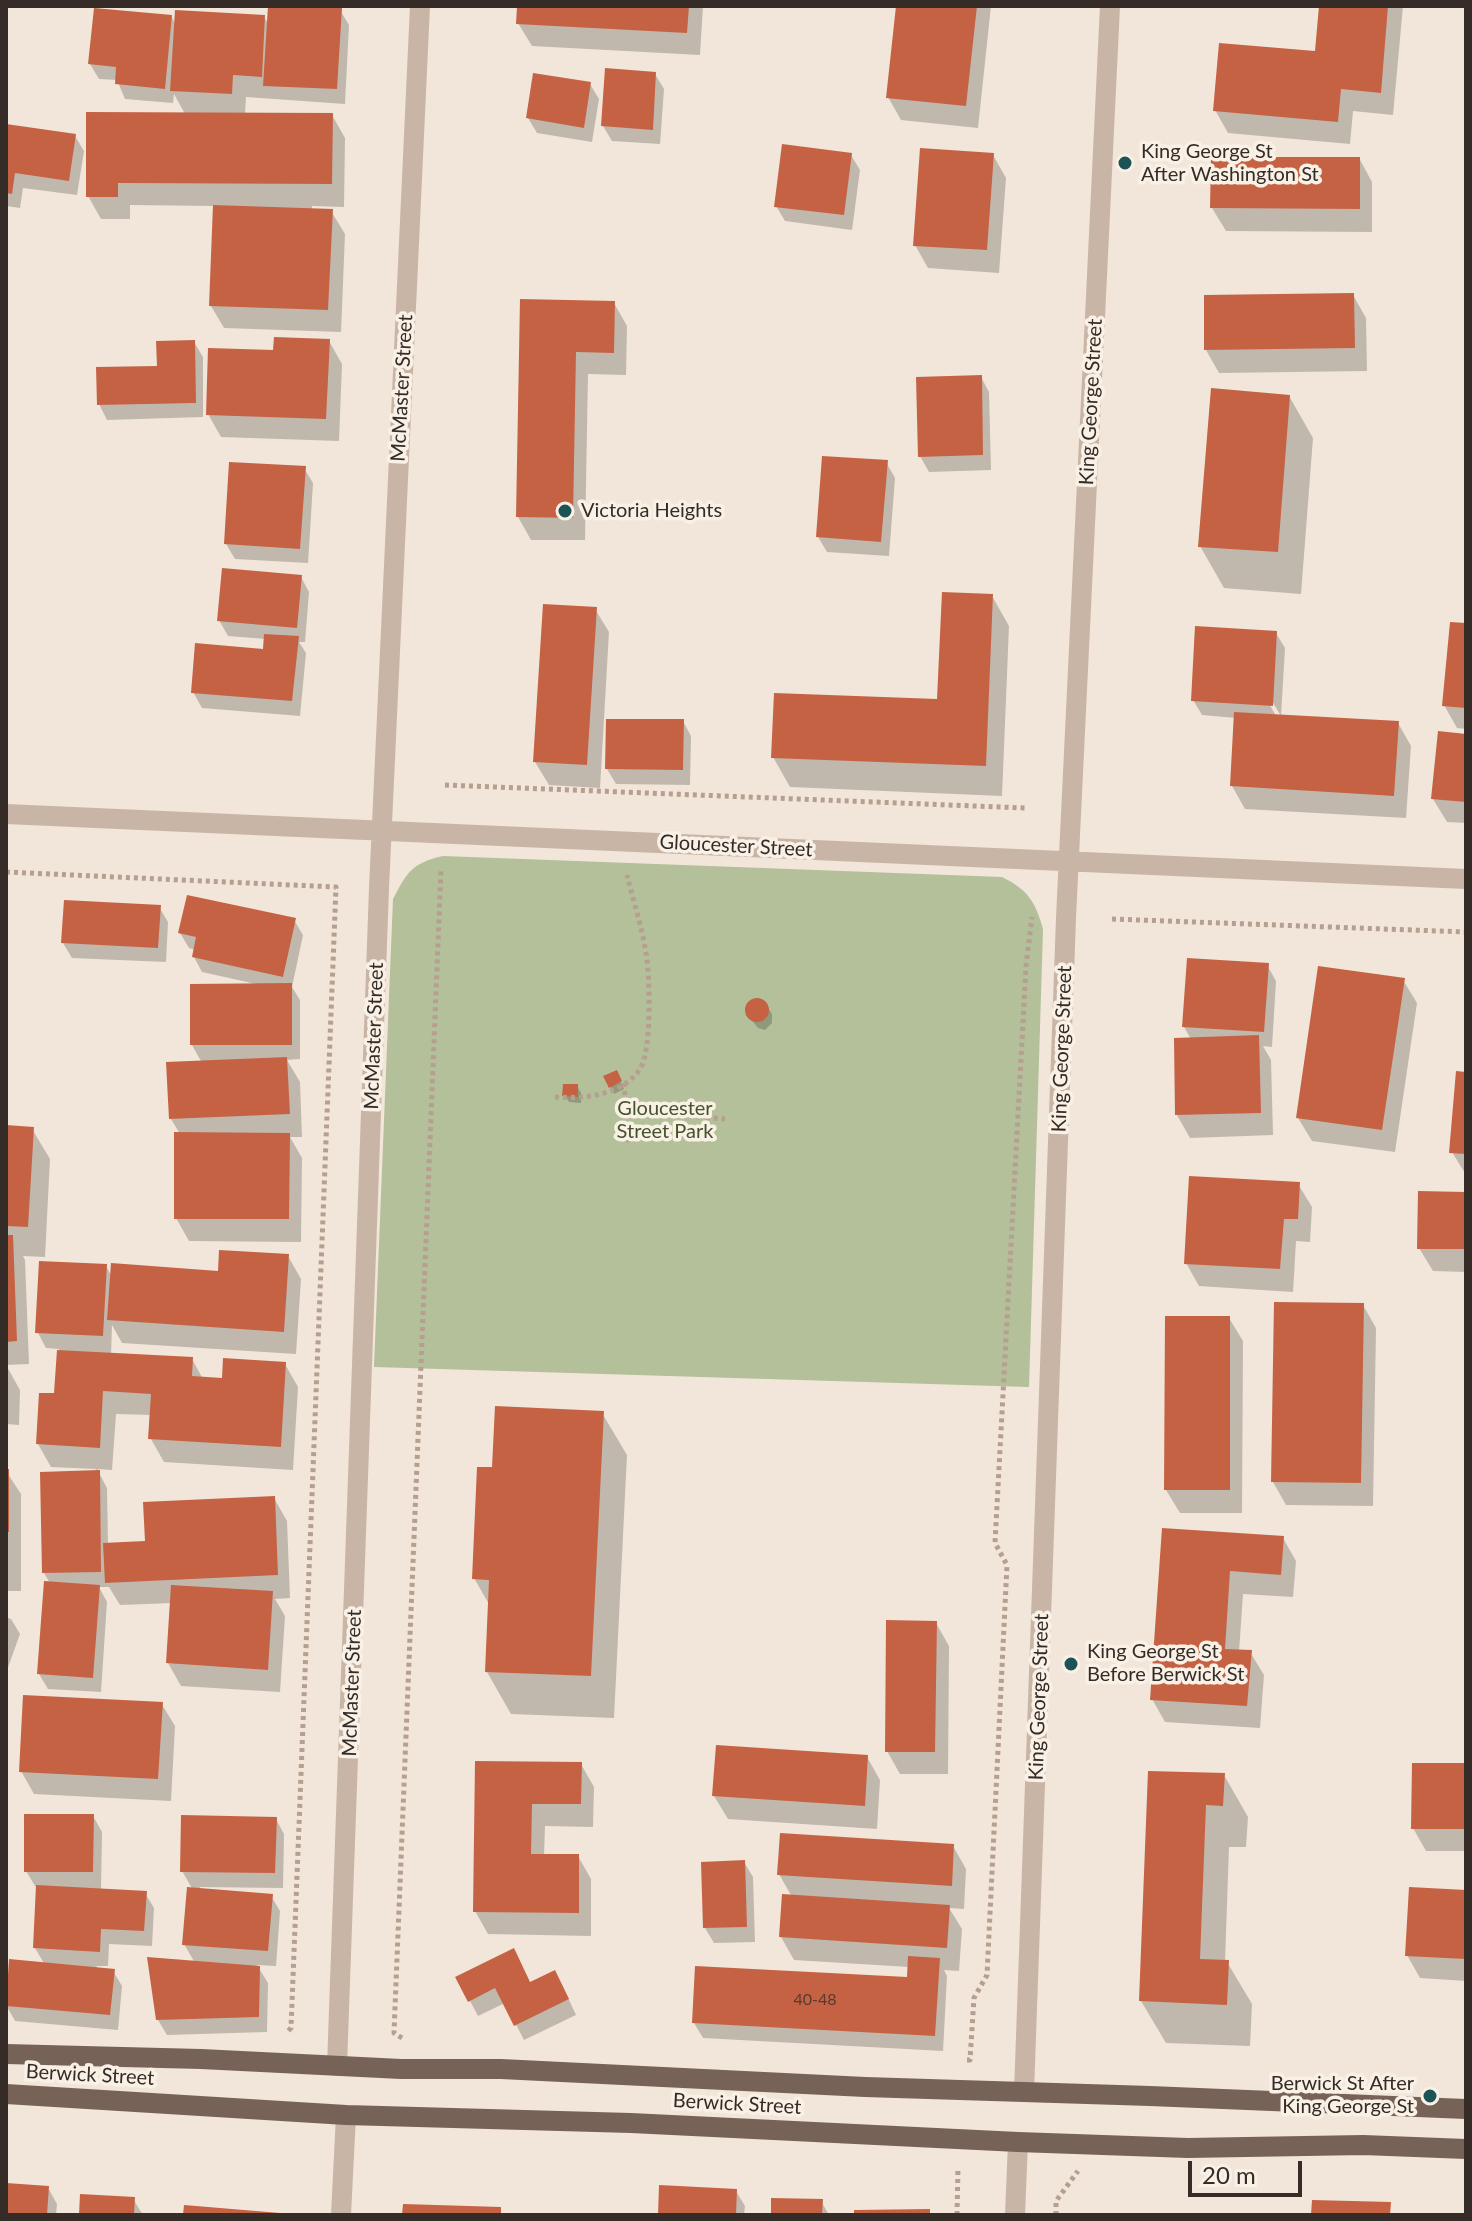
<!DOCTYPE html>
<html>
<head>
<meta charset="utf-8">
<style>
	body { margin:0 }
	#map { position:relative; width:1472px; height:2221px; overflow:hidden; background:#f1e6d9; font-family:Lato,sans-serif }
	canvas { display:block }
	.frame { position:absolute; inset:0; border:8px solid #352b27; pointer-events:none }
	.scale { position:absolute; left:1188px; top:2161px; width:114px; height:36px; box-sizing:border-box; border:4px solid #352b27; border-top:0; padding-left:10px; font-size:24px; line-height:28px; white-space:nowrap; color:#352b27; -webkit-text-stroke:6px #f9f0e6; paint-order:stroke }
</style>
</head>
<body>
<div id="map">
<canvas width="1472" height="2221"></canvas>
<div class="frame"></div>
<div class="scale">20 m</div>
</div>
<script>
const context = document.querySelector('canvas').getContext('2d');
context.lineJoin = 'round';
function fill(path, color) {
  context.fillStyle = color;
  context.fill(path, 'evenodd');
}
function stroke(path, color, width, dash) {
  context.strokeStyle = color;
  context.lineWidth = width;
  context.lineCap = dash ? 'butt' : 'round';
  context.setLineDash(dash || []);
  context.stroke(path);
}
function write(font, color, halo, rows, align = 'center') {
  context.font = font + ' Lato,sans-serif';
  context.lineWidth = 7;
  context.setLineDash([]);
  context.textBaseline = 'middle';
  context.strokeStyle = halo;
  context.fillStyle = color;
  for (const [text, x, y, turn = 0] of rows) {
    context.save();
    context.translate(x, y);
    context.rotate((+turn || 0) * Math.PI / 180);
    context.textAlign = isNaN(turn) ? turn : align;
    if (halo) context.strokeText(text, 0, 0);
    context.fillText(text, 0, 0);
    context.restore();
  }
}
fill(new Path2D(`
	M443 856 1002 877C1028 890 1035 901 1043 929L1029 1387 374 1367 393 899C407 872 412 863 443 856Z`), '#b3c09a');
fill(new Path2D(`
	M519 6H703L700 55 532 46 518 23Z
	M921 6H991L978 128 901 120 888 97Z
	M1321 6H1403L1393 115 1353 111 1350 144 1228 133 1215 110 1317 54Z
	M340 10 349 25 345 104 246 97 245 114 332 115 345 138 344 207 312 206V210L331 211 345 234 341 332 224 328 211 306 215 206 130 205V219H101L88 196 185 114 174 94 173 103 125 99 117 80 99 79 90 64 171 16 176 25 264 17 269 25Z
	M655 74 664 89 660 144 612 141 603 126Z
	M590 84 599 99 592 142 537 133 528 118Z
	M6 126 75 136 84 151 77 195 23 188 20 208 6 206Z
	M851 155 860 170 852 230 785 221 776 206Z
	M993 155 1006 178 999 273 928 268 915 245Z
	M1359 158 1372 182V232L1226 231 1212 208Z
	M1353 295 1366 318 1367 371 1219 373 1206 350Z
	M522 302 614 303 627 326 626 375 588 374 585 540H531L518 517Z
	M329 341 342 364 339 441 221 437 208 414 275 352Z
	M194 342 203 357V417L107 420 99 404 159 368Z
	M981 377 989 392 991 470 929 472 920 456Z
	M1289 396 1313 438 1301 594 1224 588 1200 546Z
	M886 462 895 478 889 556 827 552 818 537Z
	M304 468 313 483 308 563 235 559 226 544Z
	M301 577 309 592 305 642H299L306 653 300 716 202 708 193 692 265 651 266 639 228 636 219 620Z
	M992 596 1009 626 1002 796 790 787 773 757 939 701Z
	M595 609 609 632 600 788 549 785 535 762Z
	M1466 625V729L1457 728 1444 705Z
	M1276 633 1285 648 1281 716 1269 696 1266 698 1276 716 1398 723 1411 746 1406 818 1245 809 1232 786 1236 718 1202 715 1193 700Z
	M683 721 691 736 690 785 616 784 607 769Z
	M1466 736V823L1447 822 1433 799Z
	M159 907 168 922 166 962 72 958 63 943Z
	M294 920 303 935 292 987 300 1000V1059L287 1060 300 1082 302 1137H290L302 1158 301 1242 189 1241 176 1218 180 1134 171 1119 202 1063 192 1045 256 984 202 972 194 957 195 950 189 948 180 933Z
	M1267 965 1276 981 1272 1047 1263 1046 1271 1060 1273 1135 1190 1138 1177 1115 1191 1039 1184 1027Z
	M1403 980 1417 1003 1395 1152 1312 1141 1298 1118Z
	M754 1000H762L772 1014V1023L765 1030 758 1028 747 1014 748 1006Z
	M616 1073 624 1089 614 1094 606 1077Z
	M1466 1074V1175L1452 1152Z
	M577 1086 581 1093V1103L569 1102 565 1095Z
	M6 1127 32 1129 50 1159 45 1257 23 1256 25 1260 29 1364 6 1365Z
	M1298 1184 1312 1207 1310 1242 1296 1241 1293 1292 1199 1286 1186 1263Z
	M1466 1194V1272L1433 1271 1419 1248Z
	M288 1256 301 1279 296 1354 122 1343 112 1325 111 1355 192 1359 203 1379 224 1380 285 1364 298 1387 293 1470 164 1462 151 1439 152 1415 116 1414 112 1470 97 1469 107 1488 108 1544 147 1543 274 1498 287 1521 290 1598 275 1599 285 1616 280 1692 181 1686 168 1663 172 1603 120 1605 109 1587H99L107 1602 101 1692 48 1689 39 1674 50 1583 44 1573 96 1469 51 1467 38 1444 56 1395 59 1349 46 1348 38 1333 106 1266 112 1277 220 1273Z
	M1363 1305 1376 1328 1373 1506 1286 1505 1273 1482Z
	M1229 1318 1243 1341 1242 1513H1180L1166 1490Z
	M6 1365 20 1390 19 1425 6 1424Z
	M602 1413 627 1455 614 1718 511 1714 487 1672 490 1606 474 1578 494 1469Z
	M6 1471 21 1494V1591H6Z
	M1164 1530 1283 1538 1296 1561 1293 1597 1243 1594 1239 1652H1250L1264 1675 1260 1728 1165 1722 1152 1699Z
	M6 1617 11 1619 20 1634 6 1673Z
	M936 1623 949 1646 948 1774H900L887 1751Z
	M161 1703 175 1726 171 1801 34 1794 21 1771Z
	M867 1757 880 1780 877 1829 728 1819 714 1796Z
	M477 1763 581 1764 594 1787 593 1827 545 1826 544 1856H578L591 1879V1936L488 1934 475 1911Z
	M1466 1765V1851H1426L1413 1828Z
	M1150 1773 1224 1775 1248 1817 1246 1847H1229L1225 1962H1227L1252 2004 1250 2046 1166 2043 1141 2001Z
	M93 1816 102 1832 101 1890 145 1893 154 1908 152 1946 109 1944 108 1966H97L96 1969 113 1971 122 1986 118 2030 15 2021 6 2005 45 1965 35 1948 38 1886H35L26 1871Z
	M276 1819 284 1834 283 1888 200 1887V1890L271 1896 280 1911 276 1966 257 1965 268 1983 267 2032 167 2035 158 2020 195 1963 184 1944 193 1890 182 1871Z
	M953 1846 966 1869 964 1909 949 1908 962 1929 959 1971 944 1970 947 1976 943 2051 703 2038 694 2023 908 1979 909 1967 794 1960 781 1937 792 1897 779 1874Z
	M744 1862 753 1877 755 1942 714 1943 705 1928Z
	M1466 1892V1981L1420 1978 1407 1955Z
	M458 1978 563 1987 576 2015 524 2040 505 2003 478 2016Z
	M6 2185 48 2188 57 2204 56 2215H6Z
	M736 2191 745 2206 744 2215H660Z
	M133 2199 143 2215H81Z
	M821 2201 829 2215H773Z`), '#0003');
fill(new Path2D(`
	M268 6 342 8 337 89 263 86Z
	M517 6H689L687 33 516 24Z
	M896 6 918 8 919 6H977L966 106 886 98Z
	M1319 6H1388L1381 93 1341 89 1338 122 1213 111 1219 43 1315 51Z
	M94 8 172 15 165 89 115 84 116 67 88 64Z
	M175 10 265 15 262 77 233 75 232 94 170 91Z
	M605 68 656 72 653 130 601 126Z
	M533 73 591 82 584 128 526 118Z
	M86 112 333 113 332 184 118 183V197H86Z
	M6 124 76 134 69 181 15 173 12 194 6 193Z
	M782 144 852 153 844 215 774 207Z
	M920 148 994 153 987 250 913 246Z
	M1211 157H1360V209L1210 208Z
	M213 205 333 209 328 310 209 306Z
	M1354 293 1355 348 1204 350V295Z
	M520 299 615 301 614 353 576 352 573 518 516 517Z
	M274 337 330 339 326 419 206 415 208 348 273 350Z
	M195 340 196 403 97 405 96 367 157 366 156 341Z
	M982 375 983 455 918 457 916 377Z
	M1211 388 1290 395 1278 552 1198 547Z
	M822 456 888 460 881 542 816 537Z
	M229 462 306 466 300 549 224 544Z
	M222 568 302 575 297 628 217 621Z
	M942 592 993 594 986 766 771 758 774 693 937 699Z
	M543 604 597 607 587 765 533 762Z
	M1450 622 1466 623V708L1442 706Z
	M1195 626 1277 631 1273 706 1191 701Z
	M264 634 299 636 292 701 191 693 195 643 263 649Z
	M1234 712 1399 721 1394 796 1230 786Z
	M606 719H684L683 770 605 769Z
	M1438 731 1466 734V802L1431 799Z
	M187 895 296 918 283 977 192 957 196 937 178 933Z
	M64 900 161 905 158 948 61 943Z
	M1187 958 1269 963 1264 1032 1182 1027Z
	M1318 966 1405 978 1382 1130 1296 1118Z
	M292 983V1045H190V984Z
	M745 1010a12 12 0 1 1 24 0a12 12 0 1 1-24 0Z
	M1259 1035 1261 1113 1175 1115 1174 1038Z
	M287 1057 290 1114 169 1119 166 1062Z
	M617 1070 622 1081 609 1088 603 1076Z
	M1456 1071 1466 1072V1154L1449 1153Z
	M563 1084H578V1097L562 1096Z
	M6 1125 34 1127 28 1227 6 1226Z
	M174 1132 290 1133 289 1219H174Z
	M1189 1176 1300 1182 1298 1219H1284L1280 1269 1184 1264Z
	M1418 1191 1466 1192V1249H1417Z
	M6 1235H13L17 1341 6 1342Z
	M219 1250 289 1254 284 1332 107 1320 111 1263 218 1271Z
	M39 1261 107 1264 103 1336 35 1333Z
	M1274 1302 1364 1303 1361 1483 1271 1482Z
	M1165 1316H1230V1490H1164Z
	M57 1350 193 1357 192 1376 222 1378 223 1358 286 1362 281 1447 148 1439 151 1394 103 1391 100 1448 36 1444 39 1393H54Z
	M495 1406 604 1411 591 1676 485 1672 489 1580 472 1579 477 1467H492Z
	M6 1469H9V1532H6Z
	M100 1470 101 1572 42 1573 40 1472Z
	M275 1496 278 1575 105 1583 103 1543 145 1541 143 1502Z
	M1162 1528 1284 1536 1281 1575 1230 1571 1225 1649 1252 1650 1247 1706 1150 1700Z
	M44 1581 100 1585 93 1678 37 1674Z
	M171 1585 273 1591 268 1670 166 1663Z
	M886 1620 937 1621 935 1752H885Z
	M23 1695 163 1702 158 1779 19 1772Z
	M716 1745 868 1755 865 1806 712 1796Z
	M475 1761 582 1762 581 1804H532L531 1854H579V1913L473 1912Z
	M1412 1763H1466V1829H1411Z
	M1148 1771 1225 1773 1223 1806 1206 1805 1200 1959 1229 1960 1227 2005 1139 2001Z
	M24 1814H94L93 1872H24Z
	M181 1815 277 1817 275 1873 180 1872Z
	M780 1833 954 1844 952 1886 777 1875Z
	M745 1860 747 1927 703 1928 701 1862Z
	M36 1885 147 1891 144 1931 101 1929 100 1952 33 1948Z
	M187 1887 273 1894 268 1951 182 1945Z
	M1409 1887 1466 1890V1959L1405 1956Z
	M782 1894 950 1905 947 1948 779 1937Z
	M514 1948 530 1982 555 1970 569 1999 514 2026 495 1988 468 2002 455 1977Z
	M908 1956 940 1958 935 2036 692 2023 695 1966 907 1977Z
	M147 1957 260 1966 259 2017 156 2020Z
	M9 1959 115 1969 110 2015 6 2006Z
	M6 2183 49 2186 47 2215H6Z
	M659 2185 737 2189 736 2215H658Z
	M80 2194 135 2197 134 2215H79Z
	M771 2198 823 2199 822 2215H771Z
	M1312 2200 1391 2202 1390 2215H1311Z
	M403 2204 501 2207V2215H402Z
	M184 2205 280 2213V2215H183Z
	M930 2209V2215H854V2210Z`), '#c56244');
stroke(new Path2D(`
	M445 785 1025 808
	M6 872 336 887 291 2028 286 2033
	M1112 919 1466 932
	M624 1083 629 1142
	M555 1097C583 1099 622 1096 640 1069 652 1051 650 975 646 953 642 927 633 900 627 875
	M626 1111 725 1119
	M402 2038 394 2033 441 869
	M967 2060H970L974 1998 987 1975 1007 1565 995 1543 1026 966 1032 917
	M957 2215 958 2168
	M1056 2215V2201L1078 2171`), '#b59f90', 5, [4, 4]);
stroke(new Path2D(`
	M6 814 1466 879
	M337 2066 379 888 420 6
	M1024 2092 1066 918 1110 6
	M341 2215 346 2115
	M1015 2215 1018 2142`), '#c9b5a6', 20);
stroke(new Path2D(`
	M6 2054 201 2059 401 2069H501L865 2087 1150 2096 1466 2109
	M6 2094 346 2115 631 2123 1018 2142 1188 2148 1363 2145 1466 2149`), '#776258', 20);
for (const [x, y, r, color] of [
	[1125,163,8,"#1d5256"],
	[565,511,8,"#1d5256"],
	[1071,1664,8,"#1d5256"],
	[1430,2096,8,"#1d5256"]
]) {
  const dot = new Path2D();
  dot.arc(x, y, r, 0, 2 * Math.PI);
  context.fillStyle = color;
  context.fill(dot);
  stroke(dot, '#f9f0e6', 3);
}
write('16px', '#59392e', null, [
	["40-48",815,2000]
]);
write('20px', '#352b27', '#f9f0e6', [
	["King George St",1141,152],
	["After Washington St",1141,175],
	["Victoria Heights",581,511],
	["King George St",1087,1652],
	["Before Berwick St",1087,1675],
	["Berwick St After",1414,2084,"right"],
	["King George St",1414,2107,"right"]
], 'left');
write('20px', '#352b27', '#f9f0e6', [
	["McMaster Street",402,388,-87],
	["King George Street",1091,402,-87],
	["Gloucester Street",736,846,3],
	["McMaster Street",374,1036,-88],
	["King George Street",1062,1049,-88],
	["McMaster Street",352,1683,-88],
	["King George Street",1039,1697,-88],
	["Berwick Street",90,2075,3],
	["Berwick Street",737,2104,3]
]);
write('20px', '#44532b', '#f9f0e6', [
	["Gloucester",665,1109],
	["Street Park",665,1132]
]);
</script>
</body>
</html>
